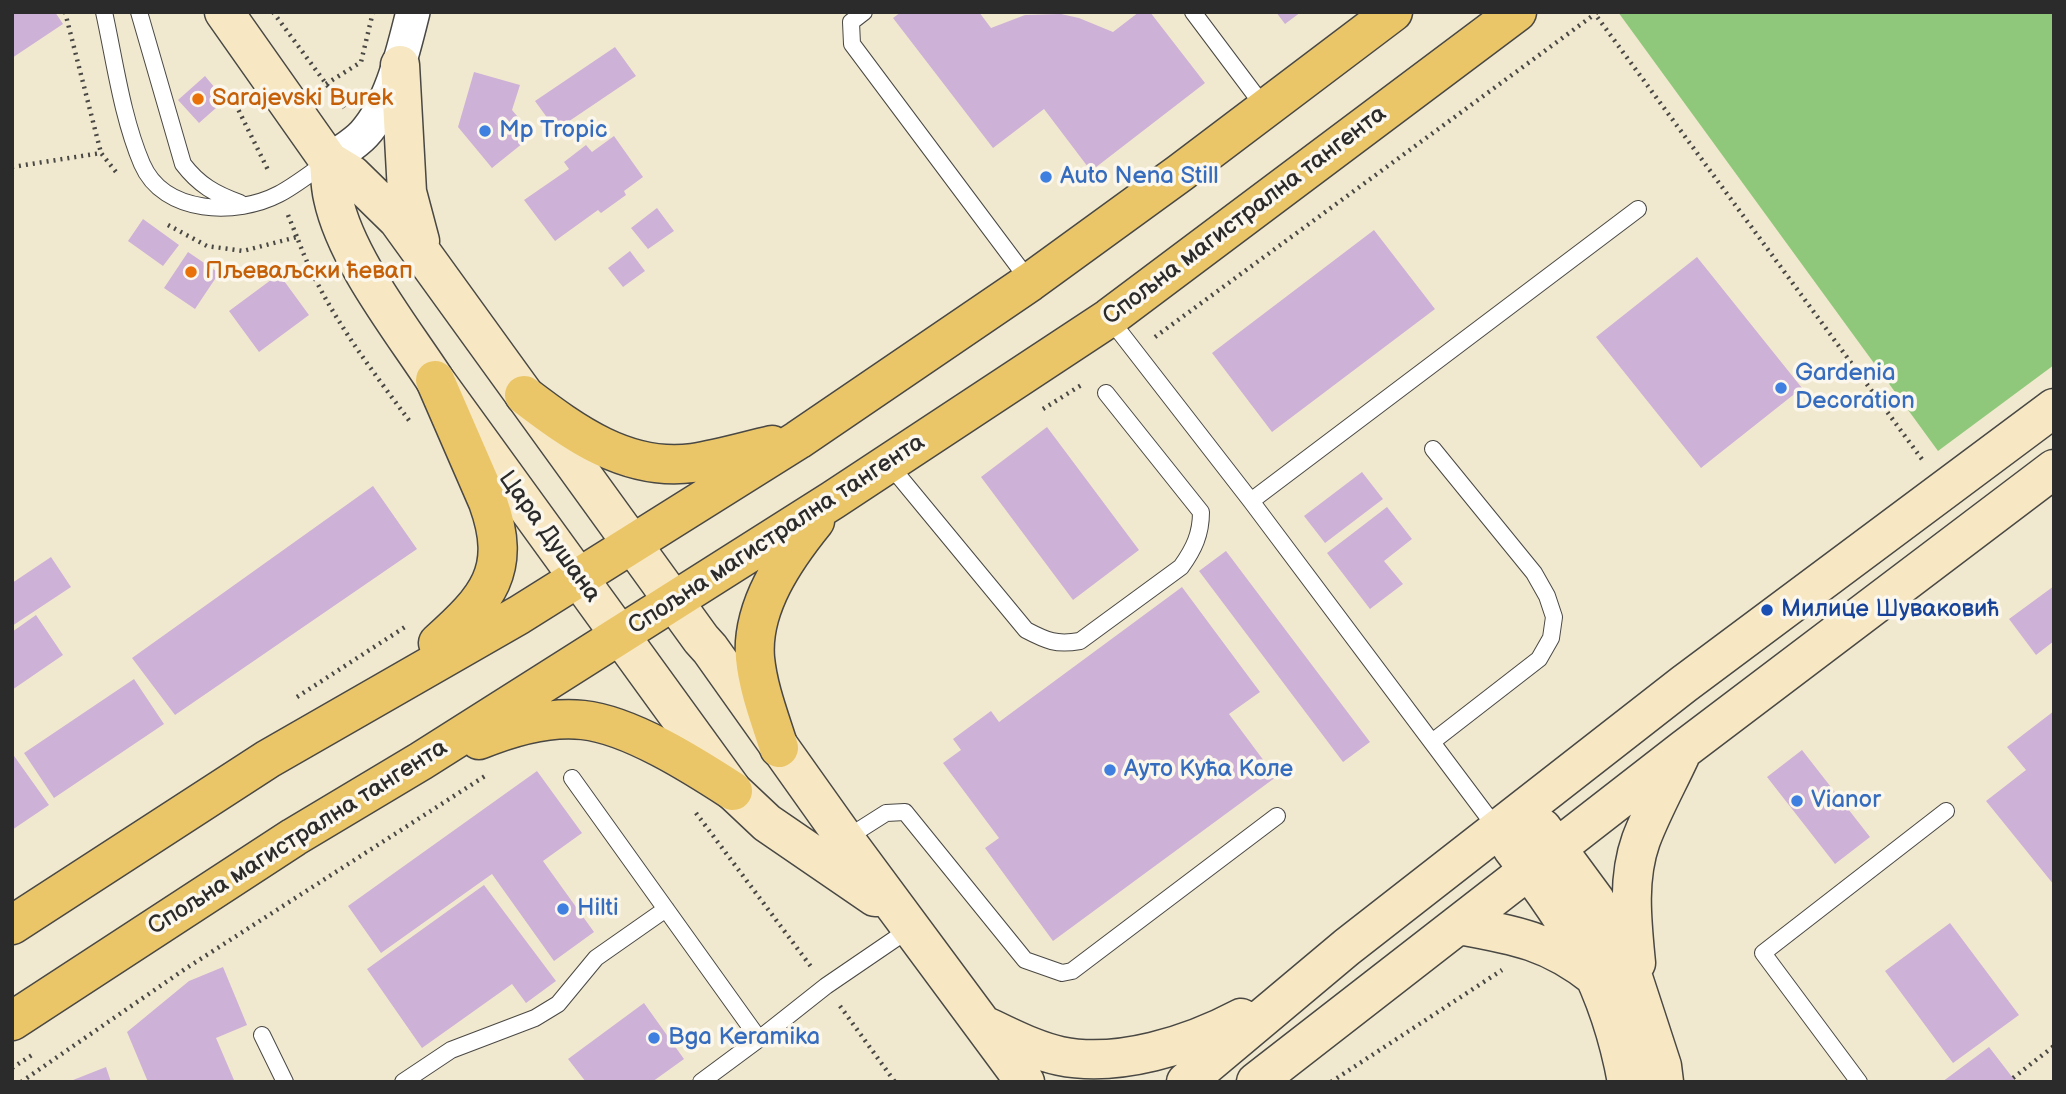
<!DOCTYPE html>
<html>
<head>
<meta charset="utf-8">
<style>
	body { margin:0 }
	#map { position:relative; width:2066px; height:1094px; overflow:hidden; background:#f1e9cf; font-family:"Balsamiq Sans",sans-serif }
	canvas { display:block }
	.frame { position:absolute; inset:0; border:14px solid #2b2b2b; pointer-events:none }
</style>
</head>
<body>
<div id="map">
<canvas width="2066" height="1094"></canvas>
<div class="frame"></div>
</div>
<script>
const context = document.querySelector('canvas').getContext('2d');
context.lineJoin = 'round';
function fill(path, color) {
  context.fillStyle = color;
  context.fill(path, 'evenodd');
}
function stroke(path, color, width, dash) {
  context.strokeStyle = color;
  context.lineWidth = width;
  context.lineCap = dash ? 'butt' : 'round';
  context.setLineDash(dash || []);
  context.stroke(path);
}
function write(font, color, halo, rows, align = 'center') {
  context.font = font + ' "Balsamiq Sans",sans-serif';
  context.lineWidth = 7;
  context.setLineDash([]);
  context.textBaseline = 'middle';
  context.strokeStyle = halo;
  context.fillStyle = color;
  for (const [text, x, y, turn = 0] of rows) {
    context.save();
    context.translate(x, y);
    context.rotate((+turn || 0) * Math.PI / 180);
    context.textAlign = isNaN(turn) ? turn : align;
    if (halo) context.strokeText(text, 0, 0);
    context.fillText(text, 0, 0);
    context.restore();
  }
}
fill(new Path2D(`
	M1618 12H2054V365L1938 451Z`), '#90c87b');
fill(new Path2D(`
	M12 12H55L63 24 12 58Z
	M901 12H979L991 28 1025 15 1061 14 1079 18 1113 32 1139 12H1150L1205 83 1091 171 1044 109 993 148 893 18Z
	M1276 12H1301L1285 24Z
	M615 47 636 76 556 130 535 101Z
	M474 72 520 85 512 110 533 135 492 168 458 127Z
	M205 76 225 100 199 123 178 100Z
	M614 136 643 177 624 191 626 195 601 213 598 210 555 241 524 200 569 169 564 162 586 145 592 152Z
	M657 208 674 231 648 249 631 228Z
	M143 219 179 245 163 266 128 241Z
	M1374 230 1435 309 1272 432 1212 353Z
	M630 251 645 271 623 287 608 268Z
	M188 252 219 273 195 309 164 288Z
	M1697 257 1802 388 1701 468 1596 337Z
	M279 274 309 315 259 352 229 311Z
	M1047 427 1139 550 1073 600 981 477Z
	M1362 472 1383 499 1325 543 1304 516Z
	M373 486 417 549 175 715 132 658Z
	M1387 507 1412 539 1384 561 1403 584 1370 609 1327 553Z
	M1226 551 1370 742 1343 762 1199 571Z
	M51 557 71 587 12 626V583Z
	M2054 586V641L2036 655 2009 619Z
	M1182 587 1260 692 1229 714 1276 777 1053 941 985 848 999 838 943 763 961 750 953 739 991 711 999 722Z
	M36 615 63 655 12 690V632Z
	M134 679 164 724 54 798 24 753Z
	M2054 711V885L1986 801 2026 770 2007 747Z
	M1802 750 1870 837 1835 864 1767 777Z
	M12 753 49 805 12 830Z
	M537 771 582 833 543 861 594 932 554 961 492 874 381 953 348 906Z
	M484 885 556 981 526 1003 512 984 422 1048 367 969Z
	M1950 923 2019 1015 1953 1063 1885 971Z
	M223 967 247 1025 216 1038 234 1080 148 1082 127 1032 189 981Z
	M644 1003 684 1059 652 1082H586L568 1059Z
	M1989 1047 2016 1082H1942Z
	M106 1067 111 1082H68Z`), '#ceb1d7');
const lane = new Path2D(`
	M104 12C115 62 122 117 142 164 164 215 237 216 279 194 296 185 312 172 328 161
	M139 12 183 164C199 185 215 194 240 203
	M864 12 851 22 852 44 1030 282
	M1193 12 1265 108
	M1109 318 1251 501 1497 829
	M888 463 1026 630C1047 641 1056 645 1080 641L1181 567C1194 549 1201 534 1201 512L1106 393
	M1251 501 1638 209
	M1432 742 1539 659 1551 638 1554 617 1547 596 1534 573 1433 449
	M572 778 759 1039
	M845 839 886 813 905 812 1025 960 1062 973 1072 971 1277 816
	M262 1035 285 1082
	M403 1082 451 1050 535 1018 558 1004 596 958 666 909
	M701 1082 759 1039 826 986 911 928
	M1859 1082 1763 953 1946 811`);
const street = new Path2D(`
	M329 161C340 152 354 145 364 134 392 103 403 51 413 12`);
const secondary = new Path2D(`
	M224 12 329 161 352 175 398 220 701 639 710 649 845 839 1025 1082
	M400 65 407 192 420 241
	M329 161C330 173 330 186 333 198 346 259 401 328 435 380L733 791 767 823 875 897
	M1542 828 1595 900 1612 933 1631 971 1662 1066 1664 1082
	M1512 848C1572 926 1609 983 1627 1082
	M1459 925C1515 935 1550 941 1595 977
	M1636 963C1632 922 1627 879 1641 840 1652 811 1667 784 1680 756
	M985 1026C1010 1037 1033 1050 1060 1056 1118 1068 1190 1045 1241 1018
	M1186 1082 1347 947 1684 684 2054 408
	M1256 1082 1683 750 2054 469`);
const primary = new Path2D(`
	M435 380 488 502C513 571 487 599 438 643
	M524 395C574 433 627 472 693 463 720 459 746 451 772 445
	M479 740C511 727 548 716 583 720 630 725 693 765 733 791
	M779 748C770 719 758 689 755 658 751 607 785 558 815 521
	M12 925 268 759 519 615 798 440 1030 282 1180 173 1393 12
	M12 1021 294 837 421 761 833 500 1109 318 1517 12`);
stroke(lane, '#494844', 18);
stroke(street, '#494844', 36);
stroke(secondary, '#494844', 41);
stroke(primary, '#494844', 41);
stroke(new Path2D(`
	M65 12 101 153
	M273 12 344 108
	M1597 12 1595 14 1924 462
	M326 84 361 62 373 12
	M243 101 236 105 269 172
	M12 167 101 153 116 172
	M288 215 297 237
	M168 225 207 246 243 251 297 237C322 306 368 365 411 423
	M1155 337 1595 14
	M1043 409 1083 384
	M297 697 405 627
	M696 813 812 968
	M840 1006 895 1082
	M12 1068 35 1053
	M2013 1078 2054 1046
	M21 1082 185 969 485 776
	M1331 1082 1502 970`), '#494844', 4.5, [2, 5]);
stroke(lane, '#fff', 16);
stroke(street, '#fff', 33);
stroke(secondary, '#f7e8c3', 38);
stroke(primary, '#ebc669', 38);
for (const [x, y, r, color] of [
	[198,99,7,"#e8710a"],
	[485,131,7,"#3f7fe0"],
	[1046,177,7,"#3f7fe0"],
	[191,272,7,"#e8710a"],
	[1781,388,7,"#3f7fe0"],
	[1767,610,7,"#1a4fb4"],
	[1110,770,7,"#3f7fe0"],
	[1797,801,7,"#3f7fe0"],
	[563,909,7,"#3f7fe0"],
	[654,1038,7,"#3f7fe0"]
]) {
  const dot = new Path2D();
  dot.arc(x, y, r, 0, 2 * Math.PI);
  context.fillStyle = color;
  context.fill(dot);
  stroke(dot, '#fbf7ec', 2.5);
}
write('24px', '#c56008', '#fbf7ec', [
	["Sarajevski Burek",212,99],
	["Пљеваљски ћевап",205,272]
], 'left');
write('24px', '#366cbe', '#fbf7ec', [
	["Mp Tropic",499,131],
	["Auto Nena Still",1060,177],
	["Gardenia",1795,374],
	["Decoration",1795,402],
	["Ауто Кућа Коле",1124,770],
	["Vianor",1811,801],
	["Hilti",577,909],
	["Bga Keramika",668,1038]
], 'left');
write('24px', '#2b2b2b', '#fbf7ec', [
	["Спољна магистрална тангента",1245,216,-37],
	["Спољна магистрална тангента",777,535,-33],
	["Цара Душана",549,537,54],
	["Спољна магистрална тангента",298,838,-32]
]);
write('24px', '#164399', '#fbf7ec', [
	["Милице Шуваковић",1781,610]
], 'left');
</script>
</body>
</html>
